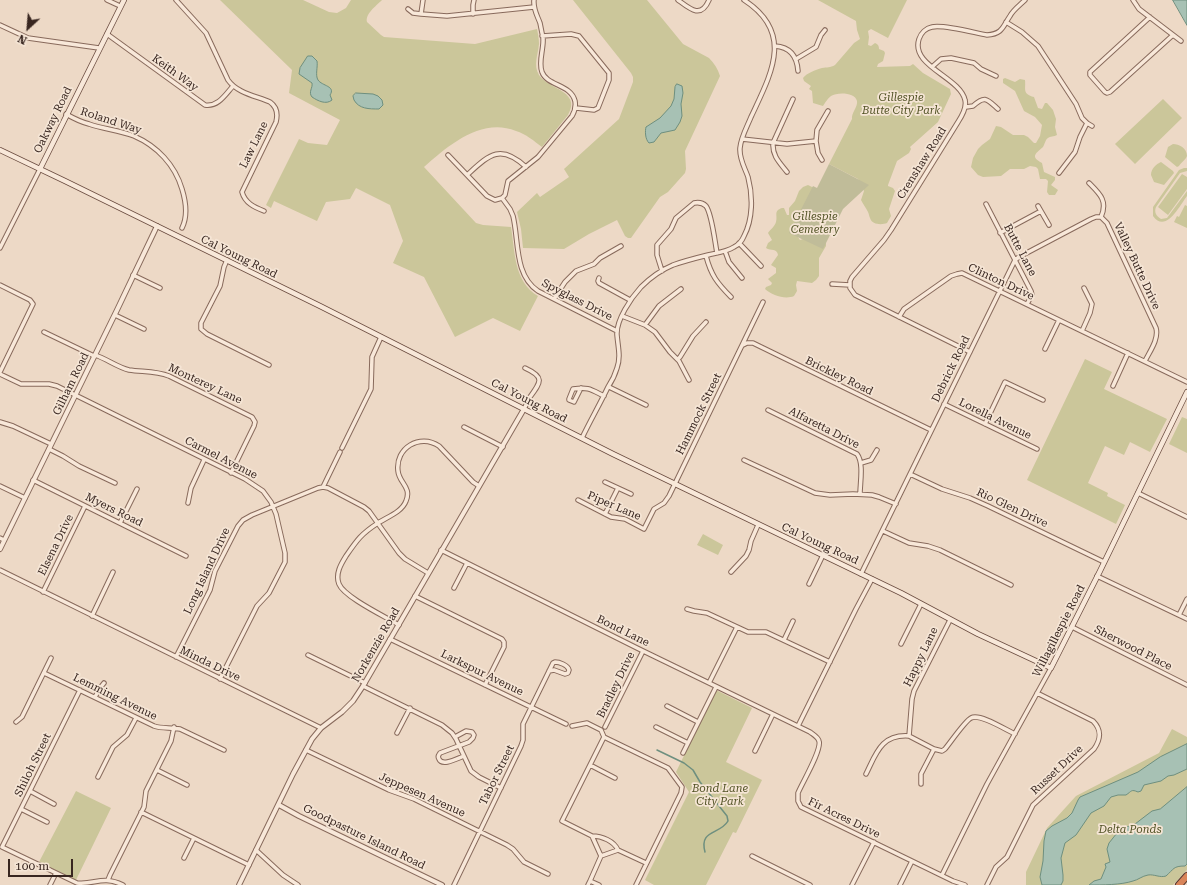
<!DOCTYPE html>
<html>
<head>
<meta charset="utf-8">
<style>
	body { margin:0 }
	#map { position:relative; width:1187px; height:885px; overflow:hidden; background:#edd9c6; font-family:"Roboto Serif",serif }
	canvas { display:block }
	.north { position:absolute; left:8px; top:8px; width:40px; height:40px; -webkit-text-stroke:3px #f5e5d5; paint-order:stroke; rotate:206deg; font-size:11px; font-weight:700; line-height:16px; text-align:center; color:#382620 }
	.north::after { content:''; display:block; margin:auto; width:14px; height:18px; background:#382620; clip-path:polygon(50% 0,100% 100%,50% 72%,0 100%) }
	.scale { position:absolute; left:8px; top:859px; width:65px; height:18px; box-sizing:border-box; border:2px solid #382620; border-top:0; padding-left:5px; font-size:12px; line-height:14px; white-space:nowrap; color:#382620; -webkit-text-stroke:3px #f5e5d5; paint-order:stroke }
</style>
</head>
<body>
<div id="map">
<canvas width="1187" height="885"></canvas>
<div class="north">N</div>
<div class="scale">100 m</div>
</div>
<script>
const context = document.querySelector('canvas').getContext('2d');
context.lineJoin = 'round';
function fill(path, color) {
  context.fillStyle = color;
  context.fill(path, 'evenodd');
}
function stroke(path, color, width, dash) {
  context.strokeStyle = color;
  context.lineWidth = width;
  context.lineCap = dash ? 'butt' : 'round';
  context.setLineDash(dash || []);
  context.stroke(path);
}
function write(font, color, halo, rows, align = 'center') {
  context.font = font + ' "Roboto Serif",serif';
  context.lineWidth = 3.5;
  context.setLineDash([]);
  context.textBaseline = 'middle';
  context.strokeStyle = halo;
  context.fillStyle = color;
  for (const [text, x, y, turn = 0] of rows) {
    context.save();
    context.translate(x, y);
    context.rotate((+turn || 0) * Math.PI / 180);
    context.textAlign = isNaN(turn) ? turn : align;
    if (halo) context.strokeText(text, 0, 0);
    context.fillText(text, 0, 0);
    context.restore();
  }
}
fill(new Path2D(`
	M220 0H303L329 12 337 13 346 8 351 0H382C376 6 365 14 367 22L381 35 384 37 475 44 537 29C538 34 539 39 539 44 538 55 533 65 539 75 548 89 582 91 568 115L542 147C534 141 526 134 516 131 481 117 448 146 424 167L476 223 483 225 511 227C515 252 514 282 538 296L520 331 493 318 455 337 424 277 393 263 403 241 390 205 356 188 350 199 326 202 317 221 274 201 271 208 266 205 299 139 308 143 327 145 340 120 289 93 292 70Z
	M573 0H647L683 44 709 58C714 63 718 69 720 76L685 151 686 169 685 173 668 192 660 197 631 238H628L625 236 617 220 589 234 564 249 523 248 521 229 517 212 537 193 540 197 569 177 564 169 619 119 633 82V77L631 73Z
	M818 0H907L888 38 871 29 868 31 869 37 868 45 871 46 875 43C878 44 879 46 879 49L884 51 885 53 883 61 878 64 877 67 910 66 913 64 923 73 950 89 951 94 938 122 910 147 911 149 909 153 897 161 888 185V186L893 188 895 191 889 209 891 216 887 223C882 225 872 225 870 218 869 216 869 214 868 212 866 208 863 204 861 200L864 191 858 179 829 164 852 119C851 113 858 107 857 101 855 92 837 92 831 96 828 98 825 103 823 106L813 103 812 91 809 89 811 86 804 81 803 78C807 73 815 70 822 68 827 67 830 68 835 65L854 43 860 39 857 30 856 21Z
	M1005 78 1015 82 1020 79 1025 80C1026 89 1022 94 1034 97L1038 108 1042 109 1045 103H1047L1053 110 1056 119 1055 127 1057 135C1054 137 1050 136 1048 138 1045 140 1045 144 1043 147 1037 153 1029 156 1042 163L1044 172 1055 177V180L1051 185 1058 190 1055 195H1049L1047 192 1048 181 1046 179H1040L1038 169 1036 167 1030 166 1024 169H1010L1001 176 983 177 978 175 971 167 973 158 978 149 982 145 990 139 996 126 1001 127 1013 135H1024L1028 137 1034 143H1036L1040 136 1042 125 1035 117 1024 111 1015 91 1003 83V79Z
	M1163 99 1182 118 1135 164 1115 144Z
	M1173 144C1179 144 1187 148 1187 156 1186 159 1181 163 1179 166L1177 167 1165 157 1168 147Z
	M1161 162 1173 171 1174 173 1164 185 1154 182 1151 175C1151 169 1156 164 1161 162Z
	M1184 168H1187V171L1180 173 1156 207C1154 212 1156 216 1161 219L1167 218 1187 191V196C1180 205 1166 234 1153 216V207L1179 170Z
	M1182 174 1187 177V189L1168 215 1158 207Z
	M808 185 816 189 796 234 800 240 806 238 826 242V246L819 258V276L816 280 812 283 797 281 796 285 797 291 794 296C785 300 772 295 765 289L766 287 771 285 772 283 768 279 776 273V268L771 265 778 255C777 248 771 251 766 248L768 243 772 240 768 233C770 230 775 226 776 222 778 215 773 211 782 208H784L787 215H789V208L795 201 799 191 803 187Z
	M1185 205 1187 206V228L1174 222 1177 216 1179 217Z
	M1085 359 1112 372 1104 389 1167 419 1150 452 1130 442 1124 455 1105 446 1088 483 1108 493 1107 496 1125 505 1116 524 1027 480Z
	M1182 417 1187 419V453L1169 444Z
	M703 534 723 545 718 555 697 545Z
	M716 690 752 708 726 762 762 780 736 833 733 832 706 885H654L645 880 689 792 676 772Z
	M1172 729 1187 737V870L1173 885H1026V872L1047 828 1076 796 1159 753Z
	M76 791 111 808 76 880 39 862Z`), '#cbc69a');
fill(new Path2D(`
	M829 164 869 185 843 209 823 249 789 233 813 186 817 188Z`), '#c0bc99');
const water = new Path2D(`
	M1173 0H1187V25Z
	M308 56H312L317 61C318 67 315 75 318 80 322 86 336 86 330 95L332 100C326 105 318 101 312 97 308 92 313 88 312 83L299 74 300 68Z
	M677 84 682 86 683 93 681 104 682 116 680 122 675 130 661 133 654 142 649 143C645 139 645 131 646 127L660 118 671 106 674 99 675 87Z
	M356 93 373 94 378 96 382 100 383 105 379 109C369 109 359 109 354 100L353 96Z
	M1187 744V769L1174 775 1168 776 1161 781 1144 785 1141 791 1138 792C1131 789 1132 791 1126 795H1118L1111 797 1104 806 1091 813 1076 835 1065 843 1061 858 1063 875V881L1061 885H1042L1040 877 1043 861 1044 841 1046 831 1052 826 1067 818 1072 813 1078 800 1080 797 1138 772 1160 757Z
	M1187 787V864L1185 866C1173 866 1174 869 1166 876 1160 878 1154 874 1148 875 1142 876 1138 880 1133 881 1121 885 1102 885 1089 885L1094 881 1101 879 1106 867 1105 864 1110 862 1107 849 1109 843 1117 833 1123 828 1135 824 1152 811 1160 809Z`);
fill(water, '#a7c1b4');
stroke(water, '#6e8f7f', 1);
stroke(new Path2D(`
	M657 750 684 763 693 770 700 782 727 816 728 821C720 835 699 829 705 852`), '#6e8f7f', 1.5);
const minor = new Path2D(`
	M107 0 120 6
	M176 0 206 33 228 80C237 93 256 96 270 102 277 107 278 114 276 122L242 192C245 203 254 207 264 211
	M423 0 421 14 447 16 534 7
	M534 0C533 9 537 15 540 23 541 28 542 33 543 38 544 49 538 62 542 72 547 86 571 84 575 101 576 107 575 111 572 116L538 157 508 181 505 195 502 198 510 209 513 216C519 240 514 275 538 291L617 331
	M678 0C690 9 701 19 709 0
	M1133 0 1139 9 1181 41
	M408 9 413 13 421 14
	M473 14V5L474 0
	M1150 17 1090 72V75L1105 92 1107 93 1110 92 1173 35
	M1006 22 1022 32 1038 46 1076 104 1082 118 1087 123
	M0 25 28 38 99 48
	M107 34 205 105C218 107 225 95 233 86
	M542 36 571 34 579 36 609 73V80L598 108 594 110 576 108
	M775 46C790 47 797 56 798 71
	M796 59 816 47 821 35 825 30
	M932 67 941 59 951 58 974 63 981 69 996 76
	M966 107 973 106C985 95 987 99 998 109
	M66 114C73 118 81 122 89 124 103 129 119 130 134 136 157 146 175 165 182 189 186 202 188 216 182 228
	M742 139 787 144 816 141 818 153 822 160
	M816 141 817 130 828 111
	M448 155 487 196 495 200 502 198
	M787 172C780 163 772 156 773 143L793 99
	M1059 173 1075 152 1080 137 1087 123 1092 126
	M467 175C489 155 500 143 526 167
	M1089 183C1100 194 1108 201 1101 217L1107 223 1156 328C1159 339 1150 351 1145 361
	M986 204 1031 291 1032 295 1027 304
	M1038 206 1049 225
	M1000 233 1041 211
	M739 243 761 266
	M0 248 40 169
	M725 251 729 262 742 278
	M706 256C711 275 717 283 731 297
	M227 260 224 267 220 286 201 323V329L207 334 269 365
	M662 271 657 255V245L671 229 676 218 694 203C699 202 703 203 706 206 712 214 715 243 717 253
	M133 275 160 288
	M599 278 598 281 599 283 630 300
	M832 284 850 285
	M0 285 30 300 33 304 0 372
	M554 299 565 282 576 271 594 264 600 258 621 246
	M115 315 144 329
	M622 316 645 325 655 332 670 352 679 361 689 380
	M899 317 904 309 951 276 957 274 962 273 1187 382
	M645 325 659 306 681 289
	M1082 331 1090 313 1092 304 1084 288
	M44 332 94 356
	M743 345 747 343H753L931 430
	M1045 349 1059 320
	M970 352 855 295 850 288V281L852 277 884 240 891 230 958 122C962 116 967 108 965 100 960 77 910 66 919 39 921 33 926 28 932 27 943 24 975 33 987 35 1003 34 1003 26 1010 16 1013 10 1020 5 1025 0
	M95 355C107 359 117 367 129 370 143 372 156 371 169 376L252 417 255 422 254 426 231 473
	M678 359 680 357 693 336 706 322
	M0 374 21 384H49L57 386 245 479 263 491 271 502 276 514 285 553V562L269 593 257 606 220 679
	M1113 386 1128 353
	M609 387 646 405
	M581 388 574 402 569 400V399L573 389C589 387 590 389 604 396
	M944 404 1037 449
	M524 409C526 405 528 401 530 397 541 382 545 377 525 368
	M768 410 857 454C864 463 860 483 860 494
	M0 422 13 426 51 444
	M985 424 1005 382 1043 400
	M464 427 503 447
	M582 438C590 421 600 404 608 387 612 381 615 375 617 368 621 357 618 347 617 335 616 320 631 298 641 287 650 278 661 270 673 265 684 261 696 258 708 255 716 253 726 252 734 247 738 245 742 241 744 236 753 219 753 196 748 177 745 168 739 159 740 148 741 137 747 127 751 117 771 74 795 33 744 0
	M342 448 371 389 372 357 381 337
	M49 449 63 456 79 466 115 483
	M744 460 815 493 830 495 853 494 872 495 879 497 896 504
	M861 463 871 460 877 450
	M910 474 942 489 970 498 988 506 1104 562
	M33 480 186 556
	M605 482 631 494
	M0 486 25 498
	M323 487 340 452
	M1138 493 1187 517
	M578 500 611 517 625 519 644 529 654 509 664 503 669 496 763 302
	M188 503 191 488 204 460
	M605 514 618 488
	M120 523 137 489
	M883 531 909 543 928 546 940 550 1011 585
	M0 538 4 540
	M441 550 637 648 810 732C814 735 818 737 819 741 822 750 802 783 798 793V801L801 807 953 881 965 885
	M0 570 321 728
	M731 572 746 556 749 550 751 541 758 525
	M861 574 1015 260 1019 257 1091 219 1096 217H1101
	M1097 576 1187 619
	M809 584 823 555
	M454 588 467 563
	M43 592 85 506
	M415 596 502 639 504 642V647L485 685
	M687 609 694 611 707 613 748 632H766L830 662
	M1179 615 1187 599
	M92 616 113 572
	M399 625C386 617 344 597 339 584 335 574 341 564 346 556 357 540 361 534 378 523 387 517 402 512 406 501 412 487 399 483 398 471 395 448 420 433 439 446L473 482 479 486
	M1072 627 1187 685
	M390 639 566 724
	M784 640 793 621
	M901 644 921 604
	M308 655 365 683
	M176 657 210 590 215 571 238 526 243 520 252 515 318 488 323 487 328 488 364 507 369 511 399 553 405 559 428 573
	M44 673 154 726C162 729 171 727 180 729L224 750
	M709 683 737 627
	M363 686 442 725 452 733 456 739 471 771 479 777 501 788
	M95 697 100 688 104 683
	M667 706 698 722
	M16 722 22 717 51 658
	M572 726 587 723 601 730 604 737 668 768 682 787 681 793 636 885
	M798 726 856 609 872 579
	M605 727 643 651
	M656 727 688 743
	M397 733 410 708
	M909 736 934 749 942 751 945 749C950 743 965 721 971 718 980 713 1006 730 1015 734
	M455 737 466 731 472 732 474 735 473 738 469 742 440 753C439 755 437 756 439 759 442 767 458 758 464 756
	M306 750 389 790 414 799 507 845 513 849 524 862 548 874
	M755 751 773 714
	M683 753 716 687
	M590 765 615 778
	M157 770 187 785
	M866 774C876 754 881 734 909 736L912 699 914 691 950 620
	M98 777 113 747 127 735 136 718
	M921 784V774L934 749
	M30 791 54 804
	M21 809 47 822
	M141 812 249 865
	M592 836 562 821 604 737
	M2 847 80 690
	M2 847 77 883C95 885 102 875 123 885
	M256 850 283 875 298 885
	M601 856 592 836C602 836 614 841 618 850
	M752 856 810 885
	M184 858 194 838
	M942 875 987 784 1051 668
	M108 880 110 875 144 807 146 791 171 741 174 727
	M590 881 601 856 618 850 646 863
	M50 885 56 873
	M454 885 521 746 523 740V724L553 663 555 662C559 662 568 665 569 670L568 673 565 674 554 670 549 671
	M588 885 590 881 599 885
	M852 885 874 842
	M900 885 912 861
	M987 885 996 867 1007 857 1033 805 1094 749C1101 739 1102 730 1093 721L1037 693`);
const tertiary = new Path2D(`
	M0 549 117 310 157 226
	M279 805 299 816 442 885
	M239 885 293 774 312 739 321 728 342 712 353 701 363 686 524 409`);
const secondary = new Path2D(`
	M0 150 65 181 320 306 613 454 901 593 978 634 1051 668 1100 571 1187 392
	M40 169 124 0`);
const motorway = new Path2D(`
	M1179 885 1187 876`);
stroke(minor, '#886a5c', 5.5);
stroke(tertiary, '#886a5c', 6);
stroke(secondary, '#6a4b3f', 6);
stroke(motorway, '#563930', 8);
stroke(minor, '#f8e8d9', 3.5);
stroke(tertiary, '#f8e8d9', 4);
stroke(secondary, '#f8e8d9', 4.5);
stroke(motorway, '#d9855a', 6);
write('11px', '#382620', '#f5e5d5', [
	["Keith Way",175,73,36],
	["Oakway Road",53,120,-64],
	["Roland Way",111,121,18],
	["Law Lane",254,145,-64],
	["Crenshaw Road",922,163,-58],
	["Butte Lane",1020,250,62],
	["Cal Young Road",239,257,26],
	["Valley Butte Drive",1137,266,65],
	["Clinton Drive",1001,282,25],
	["Spyglass Drive",577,300,27],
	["Debrick Road",951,369,-64],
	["Brickley Road",839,376,26],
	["Gilham Road",71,384,-64],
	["Monterey Lane",205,384,25],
	["Cal Young Road",529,401,27],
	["Hammock Street",699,414,-64],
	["Lorella Avenue",995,419,26],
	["Alfaretta Drive",824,428,27],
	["Carmel Avenue",221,458,27],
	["Piper Lane",614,506,23],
	["Rio Glen Drive",1012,508,25],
	["Myers Road",114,510,26],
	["Cal Young Road",820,544,25],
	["Elsena Drive",56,545,-64],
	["Long Island Drive",207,571,-65],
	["Bond Lane",623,631,26],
	["Willagillespie Road",1059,631,-63],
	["Norkenzie Road",376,645,-60],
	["Sherwood Place",1133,648,27],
	["Happy Lane",921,657,-64],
	["Minda Drive",210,664,26],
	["Larkspur Avenue",482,673,26],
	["Bradley Drive",616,685,-64],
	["Lemming Avenue",115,697,26],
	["Shiloh Street",33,765,-64],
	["Russet Drive",1057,770,-43],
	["Tabor Street",497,775,-64],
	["Jeppesen Avenue",422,795,24],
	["Fir Acres Drive",844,818,26],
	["Goodpasture Island Road",364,837,26]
]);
write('italic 11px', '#535427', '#f5e5d5', [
	["Gillespie",901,98],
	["Butte City Park",901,111],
	["Gillespie",815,217],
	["Cemetery",815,230],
	["Bond Lane",720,789],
	["City Park",720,802],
	["Delta Ponds",1130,830]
]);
</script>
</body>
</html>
